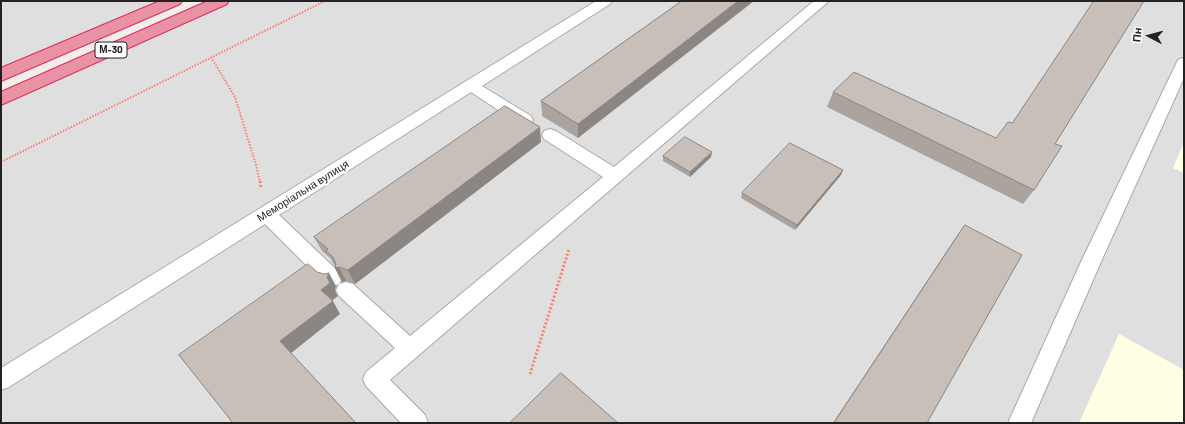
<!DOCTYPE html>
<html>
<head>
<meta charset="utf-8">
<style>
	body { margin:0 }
	#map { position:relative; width:1185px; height:424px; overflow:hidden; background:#f2efe9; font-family:Barlow,sans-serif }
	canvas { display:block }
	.frame { position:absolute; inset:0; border:2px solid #222; pointer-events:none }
	.north { position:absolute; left:1129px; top:16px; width:40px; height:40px; -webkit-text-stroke:3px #fff; paint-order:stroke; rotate:276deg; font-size:11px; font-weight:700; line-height:16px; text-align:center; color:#222 }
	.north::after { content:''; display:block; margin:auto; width:14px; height:18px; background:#222; clip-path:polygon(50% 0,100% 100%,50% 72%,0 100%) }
</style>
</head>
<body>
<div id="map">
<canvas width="1185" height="424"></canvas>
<div class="frame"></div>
<div class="north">Пн</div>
</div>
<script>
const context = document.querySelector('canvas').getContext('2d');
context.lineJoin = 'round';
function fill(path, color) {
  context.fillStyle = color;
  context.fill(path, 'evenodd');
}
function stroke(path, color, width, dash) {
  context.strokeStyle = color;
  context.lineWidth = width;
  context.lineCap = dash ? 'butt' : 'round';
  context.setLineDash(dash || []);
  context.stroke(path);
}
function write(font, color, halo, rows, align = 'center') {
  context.font = font + ' Barlow,sans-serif';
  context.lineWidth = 4;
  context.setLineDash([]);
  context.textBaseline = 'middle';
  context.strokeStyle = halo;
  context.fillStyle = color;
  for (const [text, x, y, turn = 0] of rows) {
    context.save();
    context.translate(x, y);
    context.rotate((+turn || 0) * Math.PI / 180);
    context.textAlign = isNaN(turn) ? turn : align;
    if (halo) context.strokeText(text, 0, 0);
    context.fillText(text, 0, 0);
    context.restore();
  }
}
fill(new Path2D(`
	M1 1H159L1 68Z
	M234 1H1184V423H1V106Z`), '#e0dfdf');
fill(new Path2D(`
	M1184 142V173L1173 168Z
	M1119 334 1184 370V423H1079Z`), '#ffffe5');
const lane = new Path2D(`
	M596 1H612L610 4 482 86 531 116 533 120 531 124 525 125 519 124 471 92 279 215 339 272 342 278 339 284 332 286 325 284 265 224 9 387 1 390V368Z
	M814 1H829L390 380 425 415 428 423H401L366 386 363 379 366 372 395 348 339 296 336 290 339 284 346 282 353 284 410 336 603 177 544 139 542 135 544 131 550 129 556 131 614 167Z
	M1184 58V78L1100 264 1031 423H1008L1080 264 1177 62 1179 59Z`);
const highway = new Path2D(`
	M160 1H182L180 4 1 81V68Z
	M208 1H229L227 4 1 105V92Z`);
stroke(lane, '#a9a9a9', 2);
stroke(highway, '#dc2a67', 2);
stroke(new Path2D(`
	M211 57 235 97 256 165 260 182
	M1 162 325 1`), '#fa8072', 2, [1.5, 1.5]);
stroke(new Path2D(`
	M260 181 261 188
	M530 374 569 249`), '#fa8072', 3, [2, 2]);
fill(lane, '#fff');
fill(highway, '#e892a2');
fill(new Path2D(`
	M682 1 578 138 542 116 541 101Z
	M833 92 996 138 1055 144 1034 190 1023 204 827 107Z
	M541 142 355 284 346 281 342 282 335 268V266L334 265 330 258 322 251 314 237Z
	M663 156 711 157 690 177 663 161Z
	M843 170 841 175 795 230 741 198 742 193Z
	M965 225 927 423H833L955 239Z`), '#aba49e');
fill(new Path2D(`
	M738 1H754L578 138V124Z
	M540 127 541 142 355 284 348 270Z
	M712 152 711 157 690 177V172Z
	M843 170 841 175 795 230 797 225Z
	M339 267 346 281 342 282 335 268Z
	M329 273 336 286 335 291 338 296 329 303 321 290Z
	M333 301 340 314 290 354 280 341Z`), '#8b8681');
const building = new Path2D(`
	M682 1H738L578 124 541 101Z
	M1094 1H1144L1055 144 1062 146 1034 190 833 92 854 72 996 138 1008 122 1012 123Z
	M505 106 540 127 348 270 339 267 335 268 336 264 333 257 326 251 328 249 314 237Z
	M685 137 712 152 690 172 663 156Z
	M790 143 843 170 797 225 742 193Z
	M965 225 1022 255 927 423H834Z
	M308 264 317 272 324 274 329 273 327 277 330 283 321 290 333 301 280 341 356 423H233L179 355Z
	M561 373 618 423H510Z`);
fill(building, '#c7bfb8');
stroke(building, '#8b8681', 1);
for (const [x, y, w] of [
	[111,50,32]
]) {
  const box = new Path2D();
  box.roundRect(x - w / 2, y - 8, w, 16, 3);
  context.fillStyle = '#fff';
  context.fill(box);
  stroke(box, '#222', 1);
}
write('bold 10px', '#222', null, [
	["М-30",111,50]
]);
write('11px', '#222', '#fff', [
	["Меморіальна вулиця",303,191,-32]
]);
</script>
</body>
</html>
